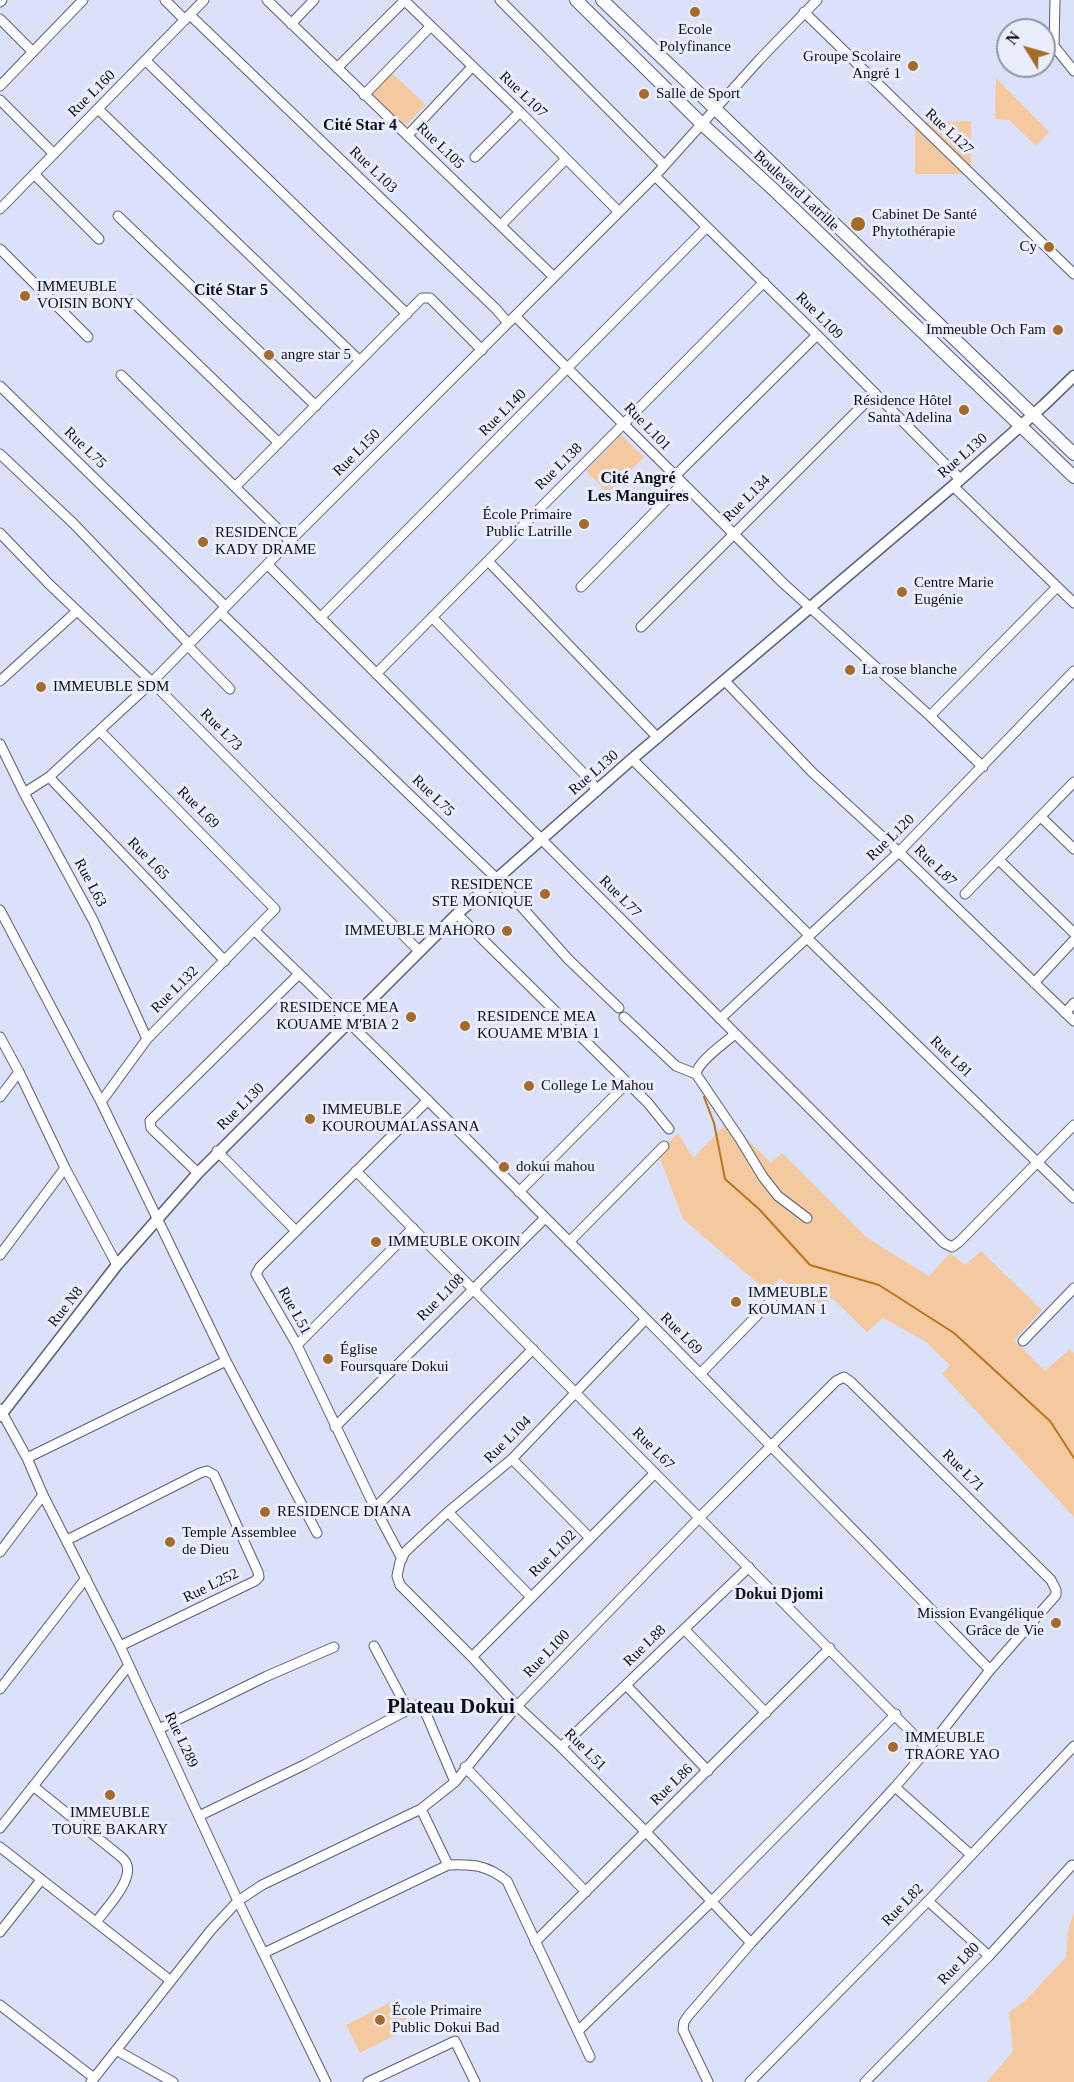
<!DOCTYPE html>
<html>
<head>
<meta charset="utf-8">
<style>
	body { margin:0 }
	#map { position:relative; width:1074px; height:2082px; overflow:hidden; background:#dae1f8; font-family:"Times New Roman",serif }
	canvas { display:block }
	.north { position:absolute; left:996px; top:18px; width:60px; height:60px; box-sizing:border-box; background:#eaeefc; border:2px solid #9295a1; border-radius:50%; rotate:307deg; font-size:16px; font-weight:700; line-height:24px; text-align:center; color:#0e1018 }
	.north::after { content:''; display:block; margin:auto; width:21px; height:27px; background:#a56b2a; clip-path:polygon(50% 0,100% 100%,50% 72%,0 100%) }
</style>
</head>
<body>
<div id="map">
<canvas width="1074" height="2082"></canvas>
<div class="north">N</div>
</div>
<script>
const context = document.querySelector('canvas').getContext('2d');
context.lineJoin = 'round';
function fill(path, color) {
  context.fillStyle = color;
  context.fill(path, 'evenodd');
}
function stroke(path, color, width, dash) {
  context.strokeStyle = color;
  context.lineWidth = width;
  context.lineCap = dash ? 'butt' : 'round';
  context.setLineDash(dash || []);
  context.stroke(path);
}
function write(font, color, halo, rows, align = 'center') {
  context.font = font + ' "Times New Roman",serif';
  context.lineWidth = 6;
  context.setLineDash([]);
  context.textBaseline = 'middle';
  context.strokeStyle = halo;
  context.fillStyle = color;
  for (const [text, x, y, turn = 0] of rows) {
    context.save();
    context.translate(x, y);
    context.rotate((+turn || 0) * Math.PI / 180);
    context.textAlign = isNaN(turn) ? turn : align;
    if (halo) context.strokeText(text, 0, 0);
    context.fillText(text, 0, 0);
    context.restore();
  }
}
fill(new Path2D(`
	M390 71 426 105 405 126 370 92Z
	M996 78 1049 132 1036 146 1009 120 995 119Z
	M971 121V174H915V122Z
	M621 435 644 457 608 493 586 471Z
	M729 1121 771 1163 782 1153 867 1238 929 1276 950 1253 965 1265 981 1251 1042 1310 1014 1340 1045 1371 1070 1349 1074 1353V1517L942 1374 950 1365 925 1341 883 1318 867 1332 832 1298 817 1308 780 1278 768 1292 683 1219 658 1153 678 1133 693 1158Z
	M1074 1912V2082H987L1013 2051 1009 2012 1026 2000 1066 1957 1068 1930Z
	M397 1999 411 2027 360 2053 346 2025Z`), '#f4c99f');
stroke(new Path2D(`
	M704 1097 714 1123 725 1179 759 1209 810 1265 879 1285 954 1333 1050 1421 1074 1458`), '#bb751e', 2);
const minor = new Path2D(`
	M165 0 185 20
	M267 0 554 277
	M404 0 520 112 619 212
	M500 0 664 165
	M1055 0 1054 46 1074 71
	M0 2 2 0
	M804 12 1074 274
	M190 15 496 309 508 323
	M0 19 33 52
	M291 24 314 0
	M146 61 407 314
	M337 68 405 0
	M0 86 83 0
	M364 95 431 26
	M0 100 54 154
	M98 109 360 361
	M408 135 472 67
	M475 157 520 112
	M34 174 99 239
	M655 176 817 335 960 479
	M0 209 204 0
	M118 216 316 406
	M501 225 566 159
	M0 249 88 337
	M131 300 279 443
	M515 316 783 583 930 716
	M121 375 290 541
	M0 386 225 606
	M0 454 74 524 188 643
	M674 477 817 335
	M953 486 1074 603
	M235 487 422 298H430L482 350
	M0 533 49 584 152 682 419 951
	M488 561 658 738
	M268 565 944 1243 952 1247 959 1242 1074 1125
	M581 587 682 484
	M220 612 496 878 568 959 619 1008
	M432 617 590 780 597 791
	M320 618 707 227
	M641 627 875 393
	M187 645 230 689
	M376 674 764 282
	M0 681 77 611
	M725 681 812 772 899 852 1074 1021
	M100 731 275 909 147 1039 101 1102
	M0 744 24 793 93 920 147 1039
	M632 759 809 935
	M983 767 930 716 1057 587
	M49 777 225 961
	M24 793 49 777 152 682 290 541 655 176 760 59 817 0
	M1041 817 1074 849
	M999 860 1074 933
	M965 894 1074 782
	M0 910 101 1102 226 1361 317 1533
	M457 914 648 1103 669 1129
	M255 931C505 1173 747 1421 990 1670
	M807 938 1074 1198
	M1034 983 1074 940
	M1065 1013 1074 1003
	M624 1017 676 1066 696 1074
	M720 1019 899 852 1074 671
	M735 1034C725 1043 698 1061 696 1074L740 1139 763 1177 778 1196 807 1218
	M0 1037 19 1072 65 1168 117 1265
	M0 1097 19 1072
	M217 1151 296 1231
	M356 1171 928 1749
	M198 1173 151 1128 150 1121 299 974
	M519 1192 627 1083
	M569 1242 664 1146
	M0 1255 65 1168
	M645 1320 512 1459 448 1512 405 1552 400 1562 397 1576 400 1585 472 1657 517 1706 561 1747 646 1832 751 1943
	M1023 1341 1074 1288
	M297 1345 413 1228
	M700 1374 772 1300
	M0 1409 27 1458 43 1495 120 1646 238 1901 326 2082
	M335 1427 545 1218
	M27 1458 226 1361
	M512 1459 590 1538
	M375 1508 533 1349
	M448 1512 531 1597
	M67 1540 200 1473 207 1471 214 1475 258 1572 259 1577 255 1581 120 1646
	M0 1552 43 1495
	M402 1559 375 1508 297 1345 256 1274 260 1267 428 1100
	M684 1629 766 1713
	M374 1646 408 1710
	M472 1657 655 1473
	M626 1685 708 1771
	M0 1689 86 1578
	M159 1729 265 1677 334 1647
	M561 1747 749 1567
	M465 1767 586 1892
	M33 1786 120 1856C122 1858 125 1860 126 1863 135 1879 105 1910 96 1922
	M895 1787 970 1854
	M421 1809 448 1865
	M199 1816 306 1764 417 1705 424 1709 455 1782
	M0 1828 129 1665
	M0 1847 171 1981
	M928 1901 989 1956
	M0 1932 41 1880
	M535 1942 830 1648
	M264 1953 448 1865C473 1864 487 1865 507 1881L590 2057
	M0 2005 94 2078
	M578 2031 712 1901 896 1714
	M116 2050 173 2082
	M91 2082 211 1930 238 1901 262 1885 421 1809 455 1782 517 1706 700 1517 836 1381 844 1377 851 1382 1051 1580 1056 1590V1595L990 1670 928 1749 895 1787 751 1943 688 2016 684 2022 683 2030 708 2082
	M368 2082 455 2041 475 2082
	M750 2082 928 1901 1074 1746
	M865 2082 989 1956 1072 1865`);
const tertiary = new Path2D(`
	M0 1416 117 1265 198 1173 457 914 632 759 953 486 1044 405 1074 376`);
const secondary = new Path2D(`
	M576 0 702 124 774 190 1074 477
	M602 0 1074 454`);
stroke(minor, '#585d71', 11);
stroke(tertiary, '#585d71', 13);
stroke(secondary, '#585d71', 14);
stroke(minor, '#fff', 9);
stroke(tertiary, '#fff', 10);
stroke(secondary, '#fff', 12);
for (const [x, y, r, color] of [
	[695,12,6,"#a56b2a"],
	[913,66,6,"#a56b2a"],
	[644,94,6,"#a56b2a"],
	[858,224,8,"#a56b2a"],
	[1049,247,6,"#a56b2a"],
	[25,296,6,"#a56b2a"],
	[1058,330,6,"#a56b2a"],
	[269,355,6,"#a56b2a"],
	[964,410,6,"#a56b2a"],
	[584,524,6,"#a56b2a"],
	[203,542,6,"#a56b2a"],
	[902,592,6,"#a56b2a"],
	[850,670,6,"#a56b2a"],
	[41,687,6,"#a56b2a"],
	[545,894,6,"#a56b2a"],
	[507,931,6,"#a56b2a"],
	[411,1017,6,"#a56b2a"],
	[465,1026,6,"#a56b2a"],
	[529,1086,6,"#a56b2a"],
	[310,1119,6,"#a56b2a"],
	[504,1167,6,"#a56b2a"],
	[376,1242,6,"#a56b2a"],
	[736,1302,6,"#a56b2a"],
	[328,1359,6,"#a56b2a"],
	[265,1512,6,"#a56b2a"],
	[170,1542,6,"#a56b2a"],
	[1056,1623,6,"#a56b2a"],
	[893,1747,6,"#a56b2a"],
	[110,1795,6,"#a56b2a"],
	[380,2020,6,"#a56b2a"]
]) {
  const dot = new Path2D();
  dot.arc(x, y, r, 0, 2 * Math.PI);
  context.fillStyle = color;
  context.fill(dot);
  stroke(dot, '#eaeefc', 2);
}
write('15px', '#0e1018', '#eaeefc', [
	["Ecole",695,30,"center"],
	["Polyfinance",695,47,"center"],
	["Groupe Scolaire",901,57,"right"],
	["Angré 1",901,74,"right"],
	["Salle de Sport",656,94],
	["Cabinet De Santé",872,215],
	["Phytothérapie",872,232],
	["Cy",1037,247,"right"],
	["IMMEUBLE",37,287],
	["VOISIN BONY",37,304],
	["Immeuble Och Fam",1046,330,"right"],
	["angre star 5",281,355],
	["Résidence Hôtel",952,401,"right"],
	["Santa Adelina",952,418,"right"],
	["École Primaire",572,515,"right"],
	["Public Latrille",572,532,"right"],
	["RESIDENCE",215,533],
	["KADY DRAME",215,550],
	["Centre Marie",914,583],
	["Eugénie",914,600],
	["La rose blanche",862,670],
	["IMMEUBLE SDM",53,687],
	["RESIDENCE",533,885,"right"],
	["STE MONIQUE",533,902,"right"],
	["IMMEUBLE MAHORO",495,931,"right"],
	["RESIDENCE MEA",399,1008,"right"],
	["KOUAME M'BIA 2",399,1025,"right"],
	["RESIDENCE MEA",477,1017],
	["KOUAME M'BIA 1",477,1034],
	["College Le Mahou",541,1086],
	["IMMEUBLE",322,1110],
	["KOUROUMALASSANA",322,1127],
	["dokui mahou",516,1167],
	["IMMEUBLE OKOIN",388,1242],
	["IMMEUBLE",748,1293],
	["KOUMAN 1",748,1310],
	["Église",340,1350],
	["Foursquare Dokui",340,1367],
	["RESIDENCE DIANA",277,1512],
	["Temple Assemblee",182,1533],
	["de Dieu",182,1550],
	["Mission Evangélique",1044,1614,"right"],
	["Grâce de Vie",1044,1631,"right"],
	["IMMEUBLE",905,1738],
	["TRAORE YAO",905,1755],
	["IMMEUBLE",110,1813,"center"],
	["TOURE BAKARY",110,1830,"center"],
	["École Primaire",392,2011],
	["Public Dokui Bad",392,2028]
], 'left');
write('15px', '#0e1018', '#eaeefc', [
	["Rue L160",92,94,-45],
	["Rue L107",523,95,44],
	["Rue L127",949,132,43],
	["Rue L105",440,146,44],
	["Rue L103",373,170,44],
	["Boulevard Latrille",796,191,43],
	["Rue L109",819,316,45],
	["Rue L140",503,413,-45],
	["Rue L101",647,427,46],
	["Rue L75",85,448,44],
	["Rue L150",357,453,-45],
	["Rue L130",963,456,-41],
	["Rue L138",559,467,-45],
	["Rue L134",747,499,-45],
	["Rue L73",221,730,45],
	["Rue L130",594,773,-41],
	["Rue L75",433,796,44],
	["Rue L69",198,808,45],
	["Rue L120",891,838,-44],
	["Rue L65",148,859,46],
	["Rue L87",935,866,44],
	["Rue L63",90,883,62],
	["Rue L77",620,897,45],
	["Rue L132",175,990,-45],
	["Rue L81",951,1057,44],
	["Rue L130",241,1107,-45],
	["Rue L108",441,1298,-45],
	["Rue N8",66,1307,-52],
	["Rue L51",294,1311,61],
	["Rue L69",681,1334,45],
	["Rue L104",508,1440,-45],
	["Rue L67",653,1449,45],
	["Rue L71",963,1471,45],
	["Rue L102",553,1554,-45],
	["Rue L252",211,1586,-26],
	["Rue L88",645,1646,-44],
	["Rue L100",547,1654,-46],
	["Rue L289",181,1740,65],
	["Rue L51",585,1750,45],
	["Rue L86",672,1785,-44],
	["Rue L82",903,1905,-46],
	["Rue L80",959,1964,-46]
]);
write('bold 16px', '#0e1018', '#eaeefc', [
	["Cité Star 4",360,126],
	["Cité Star 5",231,291],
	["Cité Angré",638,479],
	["Les Manguires",638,497],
	["Dokui Djomi",779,1595]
]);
write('bold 21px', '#0e1018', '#eaeefc', [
	["Plateau Dokui",451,1708]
]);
</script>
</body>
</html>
